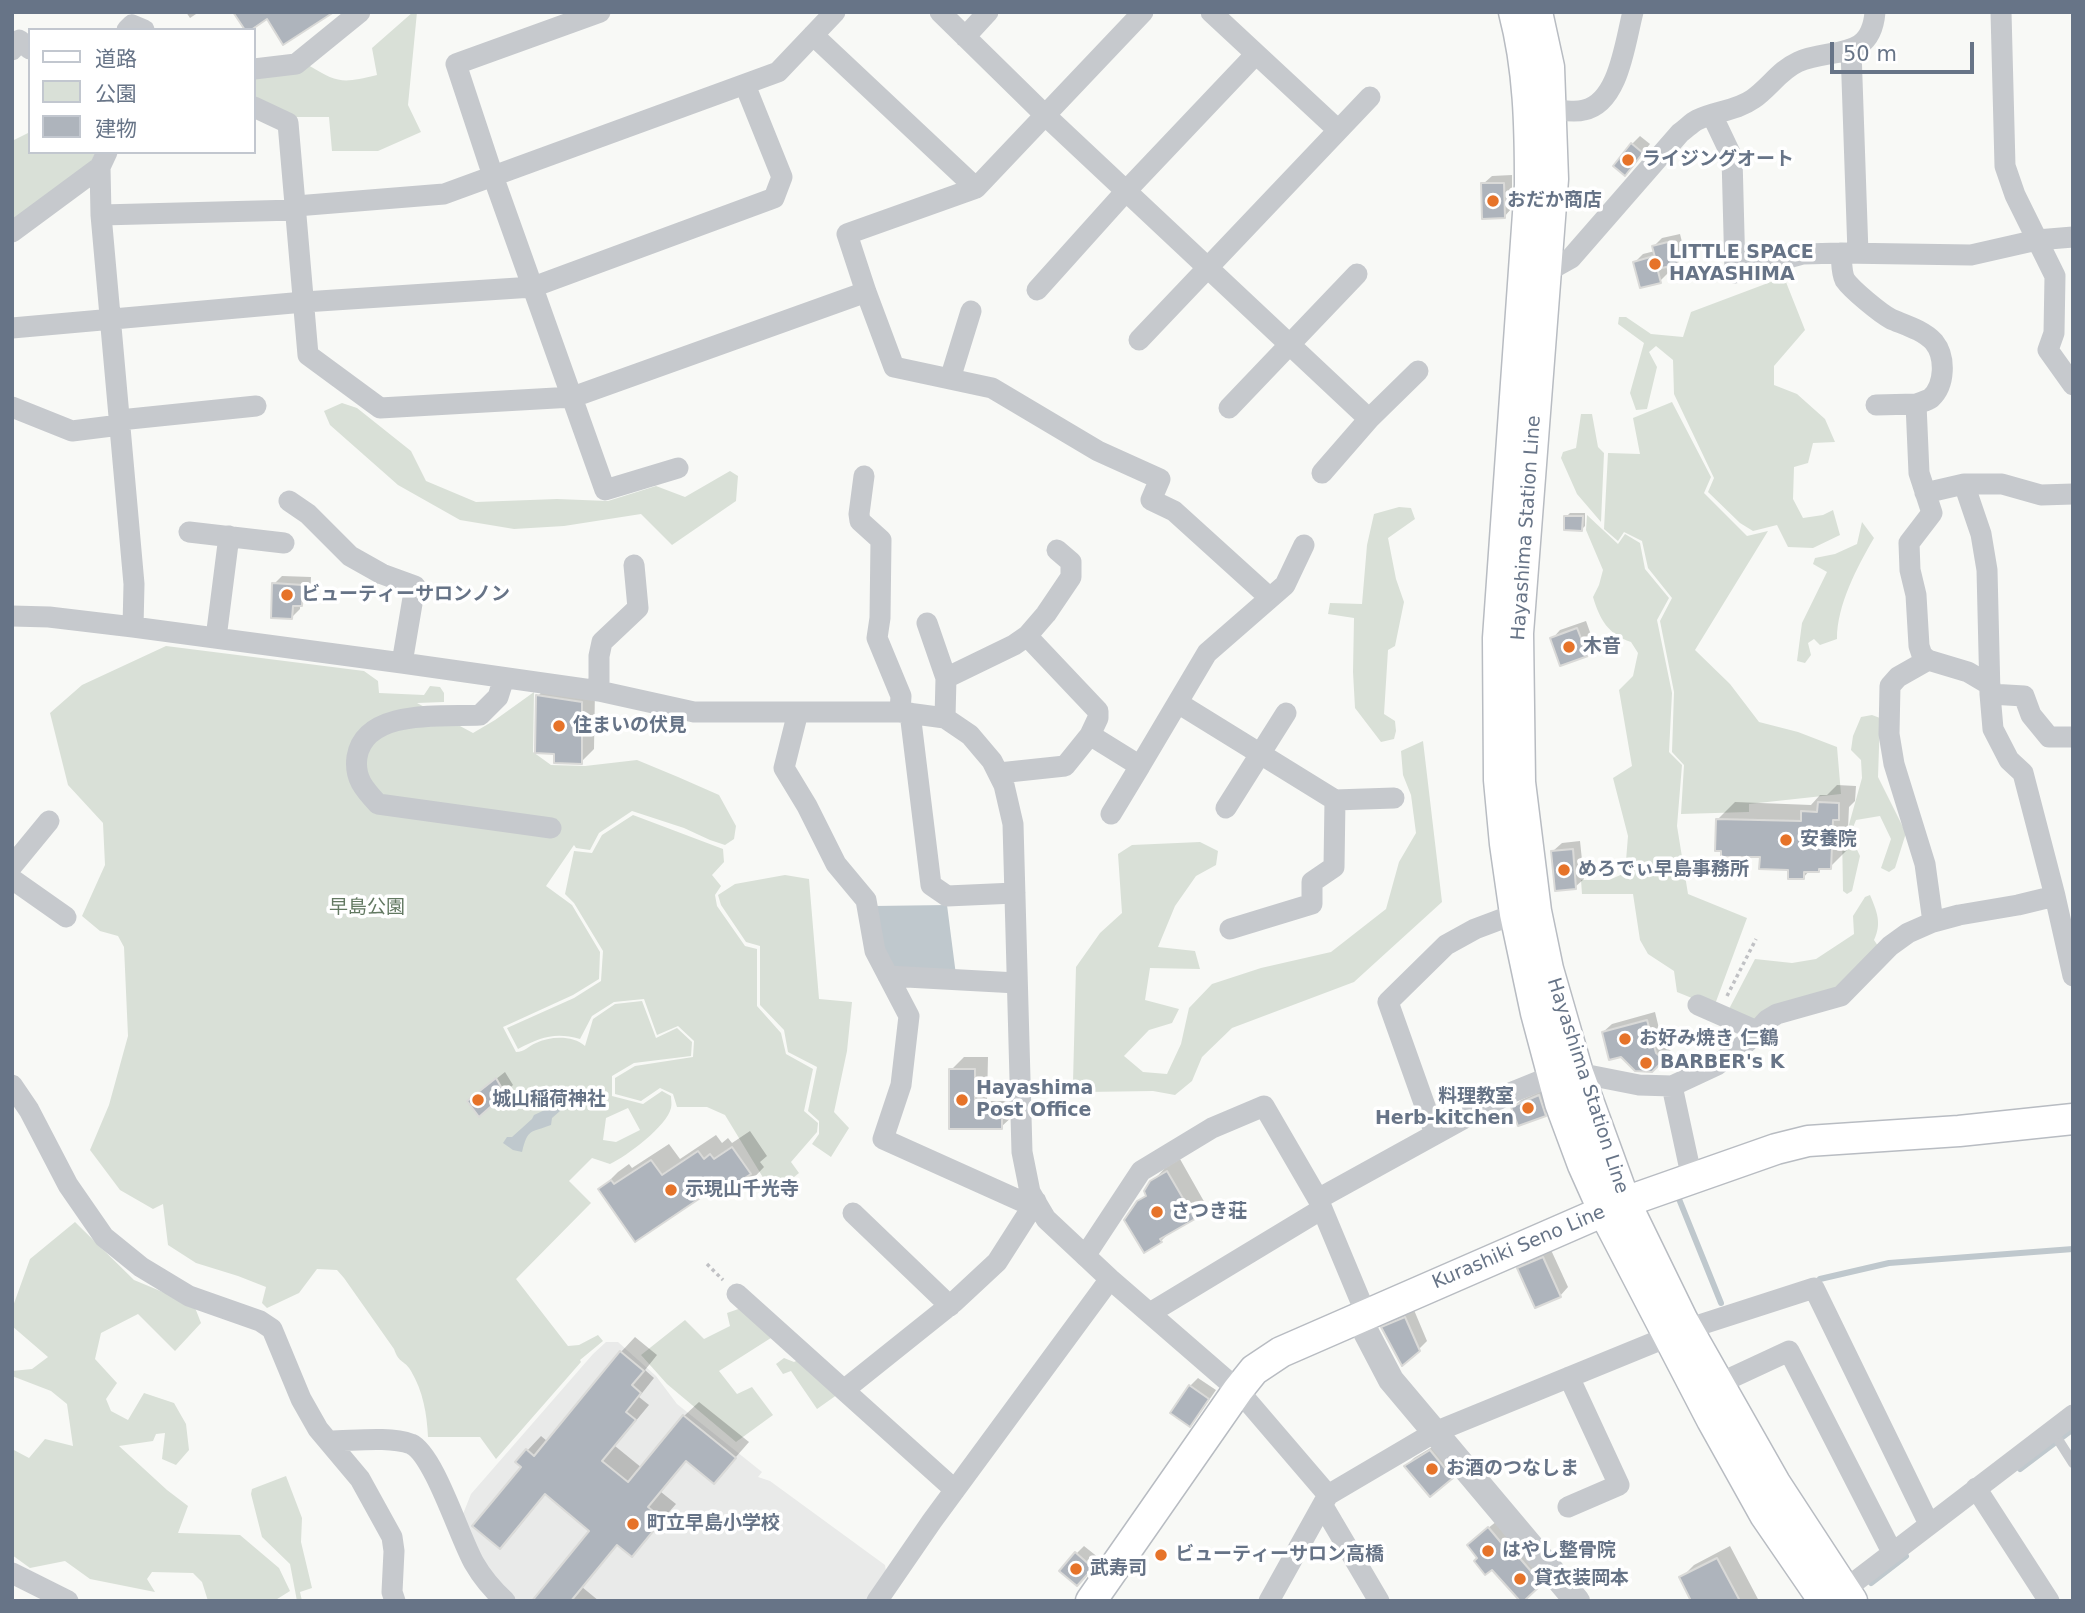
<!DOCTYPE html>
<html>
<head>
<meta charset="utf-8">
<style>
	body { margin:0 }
	#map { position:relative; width:2085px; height:1613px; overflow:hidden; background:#f8f9f6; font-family:"DejaVu Sans","Noto Sans JP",sans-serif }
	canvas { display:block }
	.frame { position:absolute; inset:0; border:14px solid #677487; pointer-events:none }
	.legend { position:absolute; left:28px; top:28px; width:228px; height:126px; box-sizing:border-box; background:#fff; border:2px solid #c2c7cf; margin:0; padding:9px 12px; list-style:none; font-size:21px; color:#677487 }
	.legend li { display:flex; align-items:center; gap:14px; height:35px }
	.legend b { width:35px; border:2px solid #c2c7cf }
	.scale { position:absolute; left:1830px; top:42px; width:144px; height:32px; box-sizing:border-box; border:4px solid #677487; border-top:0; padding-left:9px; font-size:21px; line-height:24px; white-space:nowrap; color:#677487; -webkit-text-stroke:5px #fff; paint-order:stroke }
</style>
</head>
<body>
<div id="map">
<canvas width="2085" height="1613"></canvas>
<div class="frame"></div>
<ul class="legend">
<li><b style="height:9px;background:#fff"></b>道路</li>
<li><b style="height:19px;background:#d9e0d7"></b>公園</li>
<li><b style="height:19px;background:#aeb4bc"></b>建物</li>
</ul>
<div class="scale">50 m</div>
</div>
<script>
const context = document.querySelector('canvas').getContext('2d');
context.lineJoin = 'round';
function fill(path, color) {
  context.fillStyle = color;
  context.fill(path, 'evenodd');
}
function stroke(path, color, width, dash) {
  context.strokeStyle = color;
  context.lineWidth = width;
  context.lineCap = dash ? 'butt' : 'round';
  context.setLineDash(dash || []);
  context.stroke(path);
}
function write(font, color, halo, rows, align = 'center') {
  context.font = font + ' "DejaVu Sans","Noto Sans JP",sans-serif';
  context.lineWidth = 7;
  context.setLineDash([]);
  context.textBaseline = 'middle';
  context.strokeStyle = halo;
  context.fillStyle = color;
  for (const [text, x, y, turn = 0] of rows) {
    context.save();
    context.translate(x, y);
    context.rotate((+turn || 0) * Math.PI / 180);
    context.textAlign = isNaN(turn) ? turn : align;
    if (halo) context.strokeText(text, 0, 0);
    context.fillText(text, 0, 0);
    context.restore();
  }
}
fill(new Path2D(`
	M606 1342H618L656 1376 677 1404 762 1472 758 1477 770 1481 885 1565 887 1578 871 1601H515L481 1562 461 1519 471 1494 593 1354Z`), '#e9eae9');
fill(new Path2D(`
	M413 12H417L408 105 421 132 378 151H332L329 117H294L254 101V76L308 65C339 84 343 83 377 75L372 48Z
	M30 132V152H96L91 162 12 220V141Z
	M1784 277 1805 330 1774 366V385L1797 394 1825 419 1835 442 1813 443 1808 463 1794 467 1793 499 1803 518 1823 515 1833 510 1840 535 1813 548 1788 547 1777 525 1753 531 1740 523 1708 492 1714 478 1674 394 1673 360 1656 346 1649 352 1657 367 1647 409 1636 410 1630 393 1644 343 1618 324 1619 317H1626L1651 334 1683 337 1691 312Z
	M1672 402 1711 477 1704 493 1747 536 1768 531 1695 650 1730 684 1759 722 1798 732 1837 747 1841 794 1749 804V812L1681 814 1684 765 1672 752 1674 692 1660 621 1672 598 1648 568 1642 541 1624 532 1618 541 1604 529 1608 453 1640 454 1633 418Z
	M342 403 357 408 411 451 426 481 476 502 557 499 608 501 656 486 685 497 730 471 738 476 736 501 672 545 641 514 564 526 514 529 460 520 398 485 330 425 324 411Z
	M1581 414H1592L1598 447 1604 453 1601 522 1577 494 1561 458 1563 452 1576 448Z
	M1399 507 1411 508 1415 519 1388 538 1396 579 1404 602 1395 646 1388 650 1384 714 1395 721 1396 731 1394 739 1381 742 1355 708 1353 672 1354 618 1328 614 1330 603 1362 604 1367 545 1374 514Z
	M1587 515 1618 544 1625 534 1640 543 1645 569 1669 598 1657 620 1672 693 1669 752 1682 765 1677 826 1688 894 1747 918 1714 1007 1677 992 1674 971 1648 954 1640 940 1633 894H1582L1581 880H1609L1625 873 1628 836 1613 778 1632 766 1619 690 1633 676 1638 653 1631 642C1608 634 1600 620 1593 597L1599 585 1603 570 1586 530Z
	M1862 522 1874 538C1857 567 1837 605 1837 639L1820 645 1814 639 1808 643 1811 655 1805 663 1797 661 1802 623 1827 572 1813 564 1815 558 1835 554 1857 544Z
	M166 646 364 671 378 681 379 693 424 695 430 686 440 687 444 693V702L417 703 473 733 495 720 534 692 533 752 551 765 585 766 637 760 678 777 719 795 736 826 734 839 725 845 710 840 684 828 632 811 599 833 590 850 576 848 574 845 546 886 572 905 600 952 599 979 573 995 503 1027 516 1052C525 1052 528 1046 536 1043 550 1036 573 1035 585 1046L593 1019 615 1004 642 1001 656 1038 677 1028 692 1042 691 1056 634 1063 612 1076V1096L643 1104 662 1091 671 1096C671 1100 672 1104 671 1108 667 1126 627 1156 610 1164L592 1158 569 1181 591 1203 516 1279 568 1346 579 1345 598 1335 603 1341 580 1360 581 1362 496 1459 480 1437H428C427 1414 423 1391 411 1371 405 1360 399 1364 394 1349L344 1278 337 1270 317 1269 299 1293 267 1308 262 1303 266 1287 238 1276 196 1263 168 1245 163 1204 153 1209 120 1190 90 1150 109 1105 128 1036 124 947 118 936 100 931 82 916 105 865 103 823 68 785 50 713 82 685ZM628 1108 640 1130 616 1142 603 1140 606 1118Z
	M1872 715 1880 718 1878 777 1906 833 1895 868 1889 872 1881 868 1891 839 1880 816 1856 820 1850 835 1860 856 1852 891 1847 894 1843 891 1842 832 1848 828 1862 778 1861 760 1851 750 1853 736 1861 717Z
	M1423 741 1442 902 1354 982 1232 1028 1202 1057 1192 1081 1175 1095 1153 1091 1086 1092 1073 1082 1076 967 1100 933 1122 913 1118 854 1132 845 1200 842 1218 851 1216 865 1196 876 1175 906 1158 947 1195 951 1200 969 1150 968 1145 1000 1179 1009 1172 1023 1149 1030 1124 1056 1143 1072 1167 1074 1181 1044 1189 1008 1212 984 1261 968 1331 952 1386 909 1399 862 1416 833 1411 795 1403 775 1401 751Z
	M633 815 723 849 724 862 712 875 721 886 715 895 717 906 745 946 757 949V1006L781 1033 786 1054 813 1069 804 1111 818 1123 817 1132 791 1162 799 1173 773 1194 725 1115 707 1107H677L673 1094 660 1088 641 1101 615 1094V1078L635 1066 693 1057 694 1041 678 1026 657 1035 644 999 614 1002 592 1016 580 1039C555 1032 541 1037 518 1049L507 1028 574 998 601 981 603 951 574 903 565 894 574 851 592 853 602 835Z
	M785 875 809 879 819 999 852 1002 847 1051 834 1112 849 1128 831 1157 812 1144 819 1134V1121L808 1111 817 1067 788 1052 784 1030 760 1005V946L746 942 721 905 718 895 735 884Z
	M1870 895C1877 912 1882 923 1874 940L1878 946 1836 992 1755 1022 1729 1009 1755 959 1792 963 1816 959 1854 934 1853 916 1865 897Z
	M75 1222 134 1280 194 1305 201 1323 175 1351 138 1314 101 1333 95 1359 117 1383 106 1399 111 1411 128 1420 144 1393 174 1403 186 1424 189 1450 176 1465 162 1459 165 1433 156 1434 153 1441 119 1446 167 1490 188 1506 178 1533 240 1535 279 1568 290 1591 274 1601H208L202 1582 193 1573 152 1572 147 1579 155 1592 90 1579 65 1561 30 1568 12 1555V1449L29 1458 45 1439 73 1446 67 1404 51 1391 12 1376V1371L32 1369 48 1357 12 1326V1309L30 1259Z
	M747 1306 774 1336 719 1371 737 1394 752 1387 773 1415 736 1442 667 1384 641 1355 685 1320 704 1339 730 1326 727 1313Z
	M784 1358 794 1362 802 1358 841 1392 817 1409 791 1371 783 1374 776 1364Z
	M286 1476 302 1518 301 1542 312 1588 300 1592 302 1601H297L290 1564 262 1537 251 1494 252 1489Z`), '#d9e0d7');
fill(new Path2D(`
	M947 905 956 975 891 969 880 948 874 906Z
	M564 1096 566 1101 560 1111 552 1118 551 1125C530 1133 528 1128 522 1152L513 1150 503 1143 507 1137H512L532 1119 534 1115 547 1109Z`), '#bfc8cd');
fill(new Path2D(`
	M186 12H199L190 18Z
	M1640 136 1650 144 1633 165 1632 144Z
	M1512 175V208L1504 217 1483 184 1492 176Z
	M1680 234 1685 254 1677 263 1666 265 1668 273 1660 281 1635 262 1643 254 1655 251 1654 246 1662 238Z
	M1570 513H1585V526L1581 530 1566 517Z
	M282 576 311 577 310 596 300 604V609L292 617 274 584Z
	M1586 621 1595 646 1587 654 1552 639 1560 630Z
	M550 683 595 690 594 749 581 762 555 752 538 696Z
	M1837 785 1856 786 1855 801 1849 807 1847 850 1830 867H1821L1818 870H1810L1803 878 1790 868 1762 855 1718 819 1735 802 1811 805 1820 795H1827Z
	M1580 841 1584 879 1575 887 1553 851 1562 843Z
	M1655 1012 1663 1045 1671 1051 1652 1070 1603 1032 1612 1024Z
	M964 1057H988L987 1101H1014V1115L1001 1127H951V1070Z
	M505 1072 513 1085 504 1093 477 1094Z
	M1548 1088 1553 1106 1545 1114 1513 1108 1521 1100Z
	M750 1131 767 1156 760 1162 764 1167 747 1185 724 1180 601 1189 618 1172 629 1164 632 1168 669 1144 680 1159 716 1135 722 1143 728 1138 732 1143Z
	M1180 1159 1206 1205 1194 1218 1172 1230 1161 1241 1138 1202 1147 1194 1152 1182 1165 1168Z
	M1551 1250 1568 1287 1560 1296 1519 1268 1528 1260Z
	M1414 1310 1427 1341 1419 1349 1383 1328 1391 1320Z
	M635 1337 657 1355 645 1370 654 1378 639 1397 649 1405 615 1446 642 1468 684 1416 699 1402 749 1442 714 1482 687 1460 661 1492 676 1504 632 1555 618 1543 582 1587 599 1601H534L592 1530 546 1493 514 1533 500 1547 527 1451 541 1436 547 1441 621 1352Z
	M1198 1378 1216 1390 1198 1416 1190 1424V1386Z
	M1439 1443 1460 1469 1452 1477 1406 1466 1414 1458Z
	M1497 1521 1549 1575 1541 1583 1492 1567 1479 1558 1477 1537Z
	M1084 1546 1099 1558 1085 1576 1076 1554Z
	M1730 1546 1759 1601H1693L1681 1578 1694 1565Z`), '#0003');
stroke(new Path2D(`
	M1679 1199 1721 1303
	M1820 1279 1889 1263 2073 1249
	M2020 1469 2073 1429
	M1871 1583 1906 1556`), '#bfc8cd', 6);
const building = new Path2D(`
	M233 12H334L283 45 267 19 251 30H245Z
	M1631 143 1643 153 1625 176 1613 166Z
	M1481 183H1504L1505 218 1482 219Z
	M1672 241 1678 264 1658 269 1652 246Z
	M1654 256 1661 283 1640 288 1633 262Z
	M1564 516H1583L1582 531 1564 530Z
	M272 583 303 585 302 606H293L292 619 271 618Z
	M1577 628 1588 656 1560 666 1550 638Z
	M536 695 582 702V764L554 763V754L535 753Z
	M1818 802 1839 803V820H1833L1831 869H1819V872H1804V879H1788V870L1759 869 1760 857H1721V851H1715L1716 819 1801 821V811L1817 812Z
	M1573 849 1576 889 1555 891 1551 851Z
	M1647 1020 1656 1053 1664 1060 1652 1072 1635 1071 1621 1057 1609 1060 1602 1032Z
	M949 1069H975V1113H1002V1129H949Z
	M496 1078 505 1094 479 1117 467 1101Z
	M1539 1095 1546 1116 1518 1126 1511 1107Z
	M732 1147 751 1174 743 1179 748 1186 733 1196 724 1182 635 1242 598 1189 611 1180 614 1184 651 1160 662 1175 698 1151 704 1159 710 1154 714 1159Z
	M1167 1171 1195 1219 1160 1239 1162 1242 1144 1253 1124 1220 1137 1201 1146 1196 1144 1191 1150 1181Z
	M1543 1257 1561 1297 1535 1308 1517 1268Z
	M1405 1317 1420 1351 1402 1366 1381 1327Z
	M620 1351 644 1371 632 1385 641 1393 626 1412 636 1420 602 1461 628 1482 683 1415 736 1458 714 1484 686 1461 648 1507 663 1519 632 1557 617 1545 571 1601H532L589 1531 545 1494 500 1549 472 1526 521 1467 515 1462 526 1449 534 1456Z
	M1189 1385 1209 1399 1190 1427 1170 1413Z
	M1430 1450 1453 1478 1430 1497 1404 1466Z
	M1488 1527 1514 1558 1517 1555 1542 1584 1524 1601H1520L1492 1570 1485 1575 1474 1561 1477 1558 1467 1545Z
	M1075 1552 1093 1568 1077 1586 1059 1571Z
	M1717 1558 1740 1601H1691L1679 1577Z`);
fill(building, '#aeb4bc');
stroke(building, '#dadad8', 2);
const secondary = new Path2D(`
	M1514 12C1529 69 1530 127 1530 185L1498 638 1499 780 1505 844 1515 914 1536 1013 1560 1103 1583 1165 1604 1212 1712 1420 1765 1515 1824 1601
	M1537 12 1549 67 1553 179 1518 633 1520 782 1536 911 1548 969 1578 1073 1625 1202 1683 1321 1775 1483 1852 1601
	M1091 1601 1238 1390 1254 1370 1281 1352 1625 1202 1776 1149 1808 1141 1959 1131 2073 1119`);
stroke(secondary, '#b8bcc2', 33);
stroke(new Path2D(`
	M1727 996 1756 939
	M707 1264 723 1280`), '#c0c1c4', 3.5, [3.5, 3.5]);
stroke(new Path2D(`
	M2052 1430 2073 1463`), '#c6c9cd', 10);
stroke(new Path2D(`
	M600 12 456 64 493 176 605 490 678 468
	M940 12 1046 116 1369 419 1418 371
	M1143 12 976 188 847 234 866 292 894 367 992 388 1098 451 1160 479 1151 500 1174 511 1270 598
	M1211 12 1338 130
	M2001 12 2005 166 2015 195 2055 276 2054 333 2048 350 2073 385
	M127 30 132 25 144 30
	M813 35 976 188
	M965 37 988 12
	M12 50 19 40 30 49
	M1851 50 1858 253
	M254 69 296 64 360 12
	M254 107 288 123 308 355 380 408 573 397 866 292
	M1551 109C1561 110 1574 113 1584 110 1619 103 1625 42 1633 12
	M1712 115 1732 157 1735 273 1803 254 1841 253 1971 255 2037 240 2073 237
	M100 167 101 215 134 584 133 627
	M296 206 444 194 778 72 835 12
	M101 215 296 210
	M12 232 100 167 107 152
	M1841 253C1842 261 1841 272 1845 280 1852 290 1880 313 1891 319 1905 325 1923 330 1934 342 1946 357 1945 385 1931 398 1927 401 1921 402 1916 404L1919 473 1932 513 1909 543 1910 570 1916 595 1919 646 1922 655 1928 660 1968 672 1990 685
	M1536 271 1546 272 1571 258 1680 133C1686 129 1691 123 1697 120 1715 111 1736 111 1753 99 1769 88 1780 70 1798 62 1832 47 1871 62 1875 12
	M1037 290 1126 191 1256 54
	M12 328 304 302 533 287 774 198 782 177 745 85
	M1139 340 1370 97
	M950 379 971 311
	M1876 405 1916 404
	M12 407 72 431 120 425
	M1229 408 1357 274
	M120 420 256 406
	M1322 473 1369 419
	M864 476 859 514 860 521 881 540 880 618 877 638 901 696 900 712
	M1964 484 1981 534 1987 570 1990 694 1993 729 2009 760 2023 773 2055 896 2073 976
	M1925 493 1964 484H2002L2041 495 2073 494
	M289 501 308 514 350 556 382 574 415 586 402 663
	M189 532 284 543
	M12 616 49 617 133 627 402 663 599 691 694 712H900L945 718 970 735 992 761 1004 785 1013 824 1022 1152 1030 1192 1046 1219 1110 1279 1238 1390 1328 1495
	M927 623 946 678 945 718
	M1027 636 1098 711V718L1090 735
	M216 638 229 536
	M1928 660 1898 677 1890 686 1889 734 1894 764 1925 864 1933 922
	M504 678 498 697 480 715C443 717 365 708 357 757 354 778 364 789 378 804L551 828
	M946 678 1014 645 1027 636 1046 614 1071 577V562L1057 550
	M599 691V656L602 642 638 608 634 565
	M1990 694 2024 696 2031 715 2049 737H2073
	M1178 703 1335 800 1334 867 1312 882V904L1230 929
	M798 712 784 768 807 806 836 864 866 900 875 951 909 1016 901 1085 883 1139 1032 1206
	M910 713 931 885 947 896 1015 893
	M999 773 1065 766 1090 735 1140 766 1207 653 1285 585 1304 545
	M1335 800 1394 798
	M1226 808 1286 713
	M1111 814 1140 766
	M12 866 49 821
	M12 879 66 917
	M888 976 1017 983
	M1698 1005 1757 1031
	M1578 1073 1639 1085 1672 1086 1717 1065 1747 1042 1767 1020 1777 1014 1841 996 1890 946 1908 933 1933 922 1959 915 2018 905 2055 896
	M12 1085 29 1110 68 1185 104 1237 141 1267 189 1296 260 1321 272 1329 301 1399 318 1429 360 1479 392 1537 394 1551 392 1592 395 1601
	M1672 1086 1692 1179
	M1435 1134 1388 1002 1446 945 1475 929 1515 914
	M853 1213 950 1306
	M1085 1256 1141 1171 1212 1128 1264 1106 1318 1199
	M737 1294 955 1490
	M1150 1313 1322 1209
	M1366 1314 1318 1199 1510 1093 1552 1076
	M1718 1384 1789 1351 1892 1552
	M844 1390 954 1302 997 1262 1036 1201
	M329 1441C353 1441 389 1436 411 1444 434 1454 460 1539 474 1563 482 1577 493 1590 505 1601
	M1976 1488 2049 1601
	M1323 1506 1379 1601
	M1568 1507 1619 1485 1569 1377
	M12 1573 68 1601
	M1835 1597 2073 1415
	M877 1601 932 1521 1110 1279
	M1269 1601 1328 1495 1435 1432 1687 1329 1814 1288 1929 1524`), '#c6c9cd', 21);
stroke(new Path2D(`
	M1358 1317 1391 1380 1577 1601`), '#c6c9cd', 26);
stroke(secondary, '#fff', 30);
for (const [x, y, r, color] of [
	[1628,160,7,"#e67329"],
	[1493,201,7,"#e67329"],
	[1655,264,7,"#e67329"],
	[287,595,7,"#e67329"],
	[1569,647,7,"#e67329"],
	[559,726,7,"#e67329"],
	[1786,840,7,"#e67329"],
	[1564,870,7,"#e67329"],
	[1625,1039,7,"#e67329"],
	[1646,1063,7,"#e67329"],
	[478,1100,7,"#e67329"],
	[962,1100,7,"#e67329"],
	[1528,1108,7,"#e67329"],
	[671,1190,7,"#e67329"],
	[1157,1212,7,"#e67329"],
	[1432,1469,7,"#e67329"],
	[633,1524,7,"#e67329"],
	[1488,1551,7,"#e67329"],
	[1161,1555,7,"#e67329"],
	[1076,1569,7,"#e67329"],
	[1520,1579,7,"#e67329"]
]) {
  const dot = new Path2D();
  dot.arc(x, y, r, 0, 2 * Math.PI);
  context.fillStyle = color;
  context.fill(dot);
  stroke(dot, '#fff', 2.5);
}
write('bold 19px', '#677487', '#fff', [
	["ライジングオート",1642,160],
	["おだか商店",1507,201],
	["LITTLE SPACE",1669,253],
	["HAYASHIMA",1669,275],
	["ビューティーサロンノン",301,595],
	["木音",1583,647],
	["住まいの伏見",573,726],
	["安養院",1800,840],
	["めろでぃ早島事務所",1578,870],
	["お好み焼き 仁鶴",1639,1039],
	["BARBER's K",1660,1063],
	["Hayashima",976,1089],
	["Post Office",976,1111],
	["料理教室",1514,1097,"right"],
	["Herb-kitchen",1514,1119,"right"],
	["城山稲荷神社",492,1100],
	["示現山千光寺",685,1190],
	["さつき荘",1171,1212],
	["お酒のつなしま",1446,1469],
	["町立早島小学校",647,1524],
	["はやし整骨院",1502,1551],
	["ビューティーサロン高橋",1175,1555],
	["武寿司",1090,1569],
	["貸衣装岡本",1534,1579]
], 'left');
write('19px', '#677487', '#fff', [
	["Hayashima Station Line",1527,528,-86],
	["Hayashima Station Line",1587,1086,72],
	["Kurashiki Seno Line",1519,1248,-23]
]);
write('19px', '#637962', '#fff', [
	["早島公園",367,908]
]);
</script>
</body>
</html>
